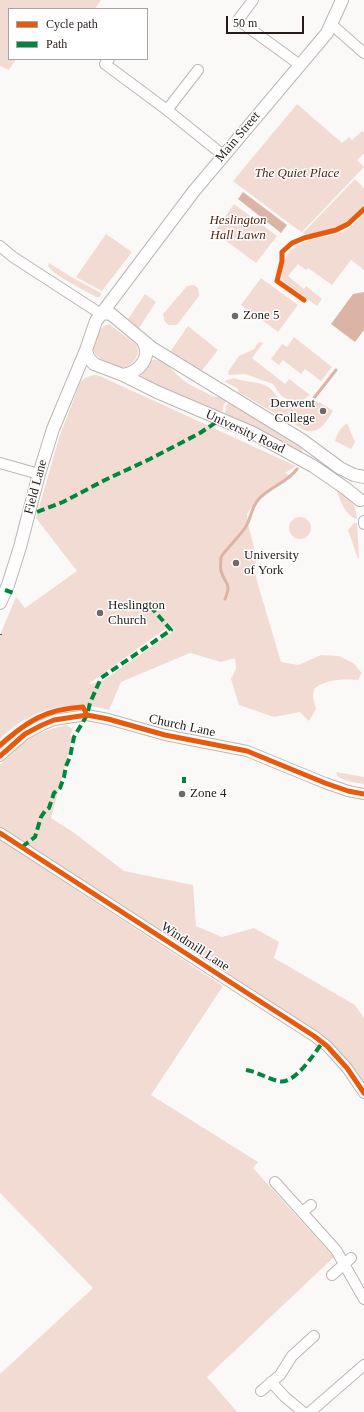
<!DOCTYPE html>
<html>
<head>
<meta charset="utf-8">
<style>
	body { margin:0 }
	#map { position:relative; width:364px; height:1412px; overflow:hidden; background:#fbf9f7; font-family:Georgia,serif }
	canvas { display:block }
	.legend { position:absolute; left:8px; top:8px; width:140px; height:52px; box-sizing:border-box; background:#fff; border:1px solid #a7a4a3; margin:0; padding:5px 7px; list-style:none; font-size:12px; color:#231c19 }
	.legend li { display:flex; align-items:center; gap:8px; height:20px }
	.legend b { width:20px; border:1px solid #a7a4a3 }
	.scale { position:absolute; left:226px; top:16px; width:78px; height:18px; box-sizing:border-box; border:2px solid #231c19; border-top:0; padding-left:5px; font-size:12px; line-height:14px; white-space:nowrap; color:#231c19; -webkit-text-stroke:3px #fff; paint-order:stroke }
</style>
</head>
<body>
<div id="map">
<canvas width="364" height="1412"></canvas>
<ul class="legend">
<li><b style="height:5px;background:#e8590c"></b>Cycle path</li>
<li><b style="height:5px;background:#00873e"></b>Path</li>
</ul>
<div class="scale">50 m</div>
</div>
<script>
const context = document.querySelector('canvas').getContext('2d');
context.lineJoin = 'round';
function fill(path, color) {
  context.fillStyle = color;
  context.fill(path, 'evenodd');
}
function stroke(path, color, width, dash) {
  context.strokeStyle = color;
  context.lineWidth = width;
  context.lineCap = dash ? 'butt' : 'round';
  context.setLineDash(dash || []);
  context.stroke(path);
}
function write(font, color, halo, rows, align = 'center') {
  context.font = font + ' Georgia,serif';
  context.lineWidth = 3;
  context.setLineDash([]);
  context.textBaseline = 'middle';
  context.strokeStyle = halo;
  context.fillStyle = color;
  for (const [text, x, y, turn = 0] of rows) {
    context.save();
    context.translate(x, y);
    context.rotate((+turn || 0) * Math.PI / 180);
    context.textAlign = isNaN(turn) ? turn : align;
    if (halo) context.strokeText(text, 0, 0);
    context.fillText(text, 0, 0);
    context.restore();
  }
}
fill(new Path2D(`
	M0 0H101L95 9H9V59H16L9 70 0 66Z
	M297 104 342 143 349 137 352 140 362 131 364 133V155L363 154 357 160 364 167 302 232 294 227 233 181Z
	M355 179 364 188V205C345 227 334 230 306 235L303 233Z
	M234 204 277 236 256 263 214 232Z
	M364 214V270L351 260 332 285 308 268 306 270 298 264 288 276 304 289 306 286 322 299 317 306 282 280C281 273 281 269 284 262 293 237 322 240 342 232 350 229 358 220 364 214Z
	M106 234 132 252 102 291 76 277Z
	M49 263 73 278 101 293V295L99 297H96C86 291 53 275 48 266Z
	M261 278 298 305 278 332 241 305Z
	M194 285 198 288 199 296 177 325H169L165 322 163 314 187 286Z
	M145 294 156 302 139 328 128 319Z
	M109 324 137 345C137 347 138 349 138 352 138 358 130 367 124 367 115 368 94 358 93 349 92 345 94 341 96 337 99 331 101 326 109 324Z
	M188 326 218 350 200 373 170 352Z
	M294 337 332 367 321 381 305 369 301 374 283 360 279 365 271 359 282 344 287 347Z
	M259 342 263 343 252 358 285 384 289 379 310 395 302 401C284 399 283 400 273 384L245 374 229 375 228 372 239 356 254 349Z
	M152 360C165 358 174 373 183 380 192 387 204 391 214 397H219L227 401 224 404 222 413 218 412H215L155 386 138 373 149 362Z
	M95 375 100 376 296 466 285 473 289 475V478L255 502 247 514 248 524 257 559 254 567 257 581 281 662 298 665 321 655 339 656 353 663 362 673 358 680C344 679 326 679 314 689L313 697 316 709 309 721 300 712 274 717 239 705 231 679 236 669 235 658 221 662 190 653 121 682 109 710C70 698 29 709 0 739V635L16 597 25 608 77 571 36 518 59 438 80 383C84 378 88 376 95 375ZM173 627 174 631 104 680 90 684V683L165 629 171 630Z
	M234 378C245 383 259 380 270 388 276 393 277 401 285 403 298 406 306 402 317 402 322 403 329 408 333 411 326 422 321 433 306 431L238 392V389L224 381Z
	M229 402 264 421 302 447V453L225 414 226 406Z
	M347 423 355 442 351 449 335 441C337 434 340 428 347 423Z
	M336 488C349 498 356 502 357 519 345 516 339 498 336 488Z
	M289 528a11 11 0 1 1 22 0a11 11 0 1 1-22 0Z
	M354 523H357L359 557 358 559 348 530Z
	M66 725 73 729 70 736 73 737 51 818 73 832 124 871 193 885 196 926 222 937 254 928 279 942 274 958 355 1005 364 1018V1095L336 1059 302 1027 0 833V764C9 758 15 750 23 743 35 733 51 729 66 725Z
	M336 772 364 777V784C355 783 345 781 337 776Z
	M0 840 223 986 151 1095 258 1162 253 1168 334 1257 207 1377 237 1412H0V1374L93 1288 0 1193Z`), '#f2dbd3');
fill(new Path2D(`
	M243 192 287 225 281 233 238 199Z
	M364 292V330L355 342 331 324 353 294Z`), '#dcb4a6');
stroke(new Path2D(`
	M314 398 336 370
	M225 599C232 582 225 585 221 571 220 567 221 561 221 557 228 547 238 538 245 528 251 519 251 508 258 500 270 486 286 484 297 469`), '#dcb4a6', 3);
const minor = new Path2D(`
	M253 0 238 20 300 65
	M331 24 364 53
	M109 59 105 64 167 110 223 155
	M167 110 198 70
	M0 246 13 257 101 314
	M0 463 39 474
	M364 521V524
	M0 756 25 734 42 725 54 720 87 715 108 719 165 735 247 751 325 783 348 791 364 794
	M0 833 244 991 314 1036 327 1046 347 1068 364 1093
	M275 1182 336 1250 364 1299
	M302 1212 311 1205
	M332 1275 351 1258
	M271 1382 285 1397 303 1412
	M261 1391 280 1375 292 1356 314 1336
	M310 1412 364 1365`);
const tertiary = new Path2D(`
	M103 313 111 314 152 348 302 440 340 468 354 475 364 477
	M86 350 88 357 94 364 123 375 157 392 253 433 313 466 345 488 360 500
	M123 375C140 372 152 357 143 341
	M0 603 8 585 20 547 39 474 53 429 86 350 96 321 194 191 327 33 342 0`);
stroke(minor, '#bbb6b4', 12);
stroke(tertiary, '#bbb6b4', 14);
stroke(minor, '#fefefe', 10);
stroke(tertiary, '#fefefe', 12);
stroke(new Path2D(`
	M37 512 63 502 105 480 150 459 200 433 221 419
	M5 590 16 594
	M0 634V635
	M184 783V777
	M22 847 35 837 41 817 45 811 49 808 54 793 60 788 64 777 66 766 70 757 74 737 87 715 90 703 101 678 171 630 150 606
	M246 1070C258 1072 266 1078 278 1081 294 1086 314 1054 322 1043`), '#00873e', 4, [8, 4]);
stroke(new Path2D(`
	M304 300 277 281 282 261V252L292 243 304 238 336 230 348 224 364 209
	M0 745C28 721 45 709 83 707L87 715
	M0 756 25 734 42 725 54 720 87 715 108 719 165 735 247 751 325 783 348 791 364 794
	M0 833 244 991 314 1036 327 1046 347 1068 364 1093`), '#e8590c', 5);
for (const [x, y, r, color] of [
	[235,316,4,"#6f6967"],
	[323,411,4,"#6f6967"],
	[236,563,4,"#6f6967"],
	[100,613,4,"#6f6967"],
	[182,794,4,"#6f6967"]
]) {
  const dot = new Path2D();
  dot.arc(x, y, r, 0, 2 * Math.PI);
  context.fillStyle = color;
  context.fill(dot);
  stroke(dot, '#fff', 1.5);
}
write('13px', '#231c19', '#fff', [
	["Main Street",238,137,-50],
	["University Road",245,432,25],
	["Field Lane",36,487,-75],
	["Church Lane",182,726,12],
	["Windmill Lane",195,947,33]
]);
write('italic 13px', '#531f0b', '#fff', [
	["The Quiet Place",297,174],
	["Heslington",238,221],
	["Hall Lawn",238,236]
]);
write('13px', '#231c19', '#fff', [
	["Zone 5",243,316],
	["Derwent",315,404,"right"],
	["College",315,419,"right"],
	["University",244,556],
	["of York",244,571],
	["Heslington",108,606],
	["Church",108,621],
	["Zone 4",190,794]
], 'left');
</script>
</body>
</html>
